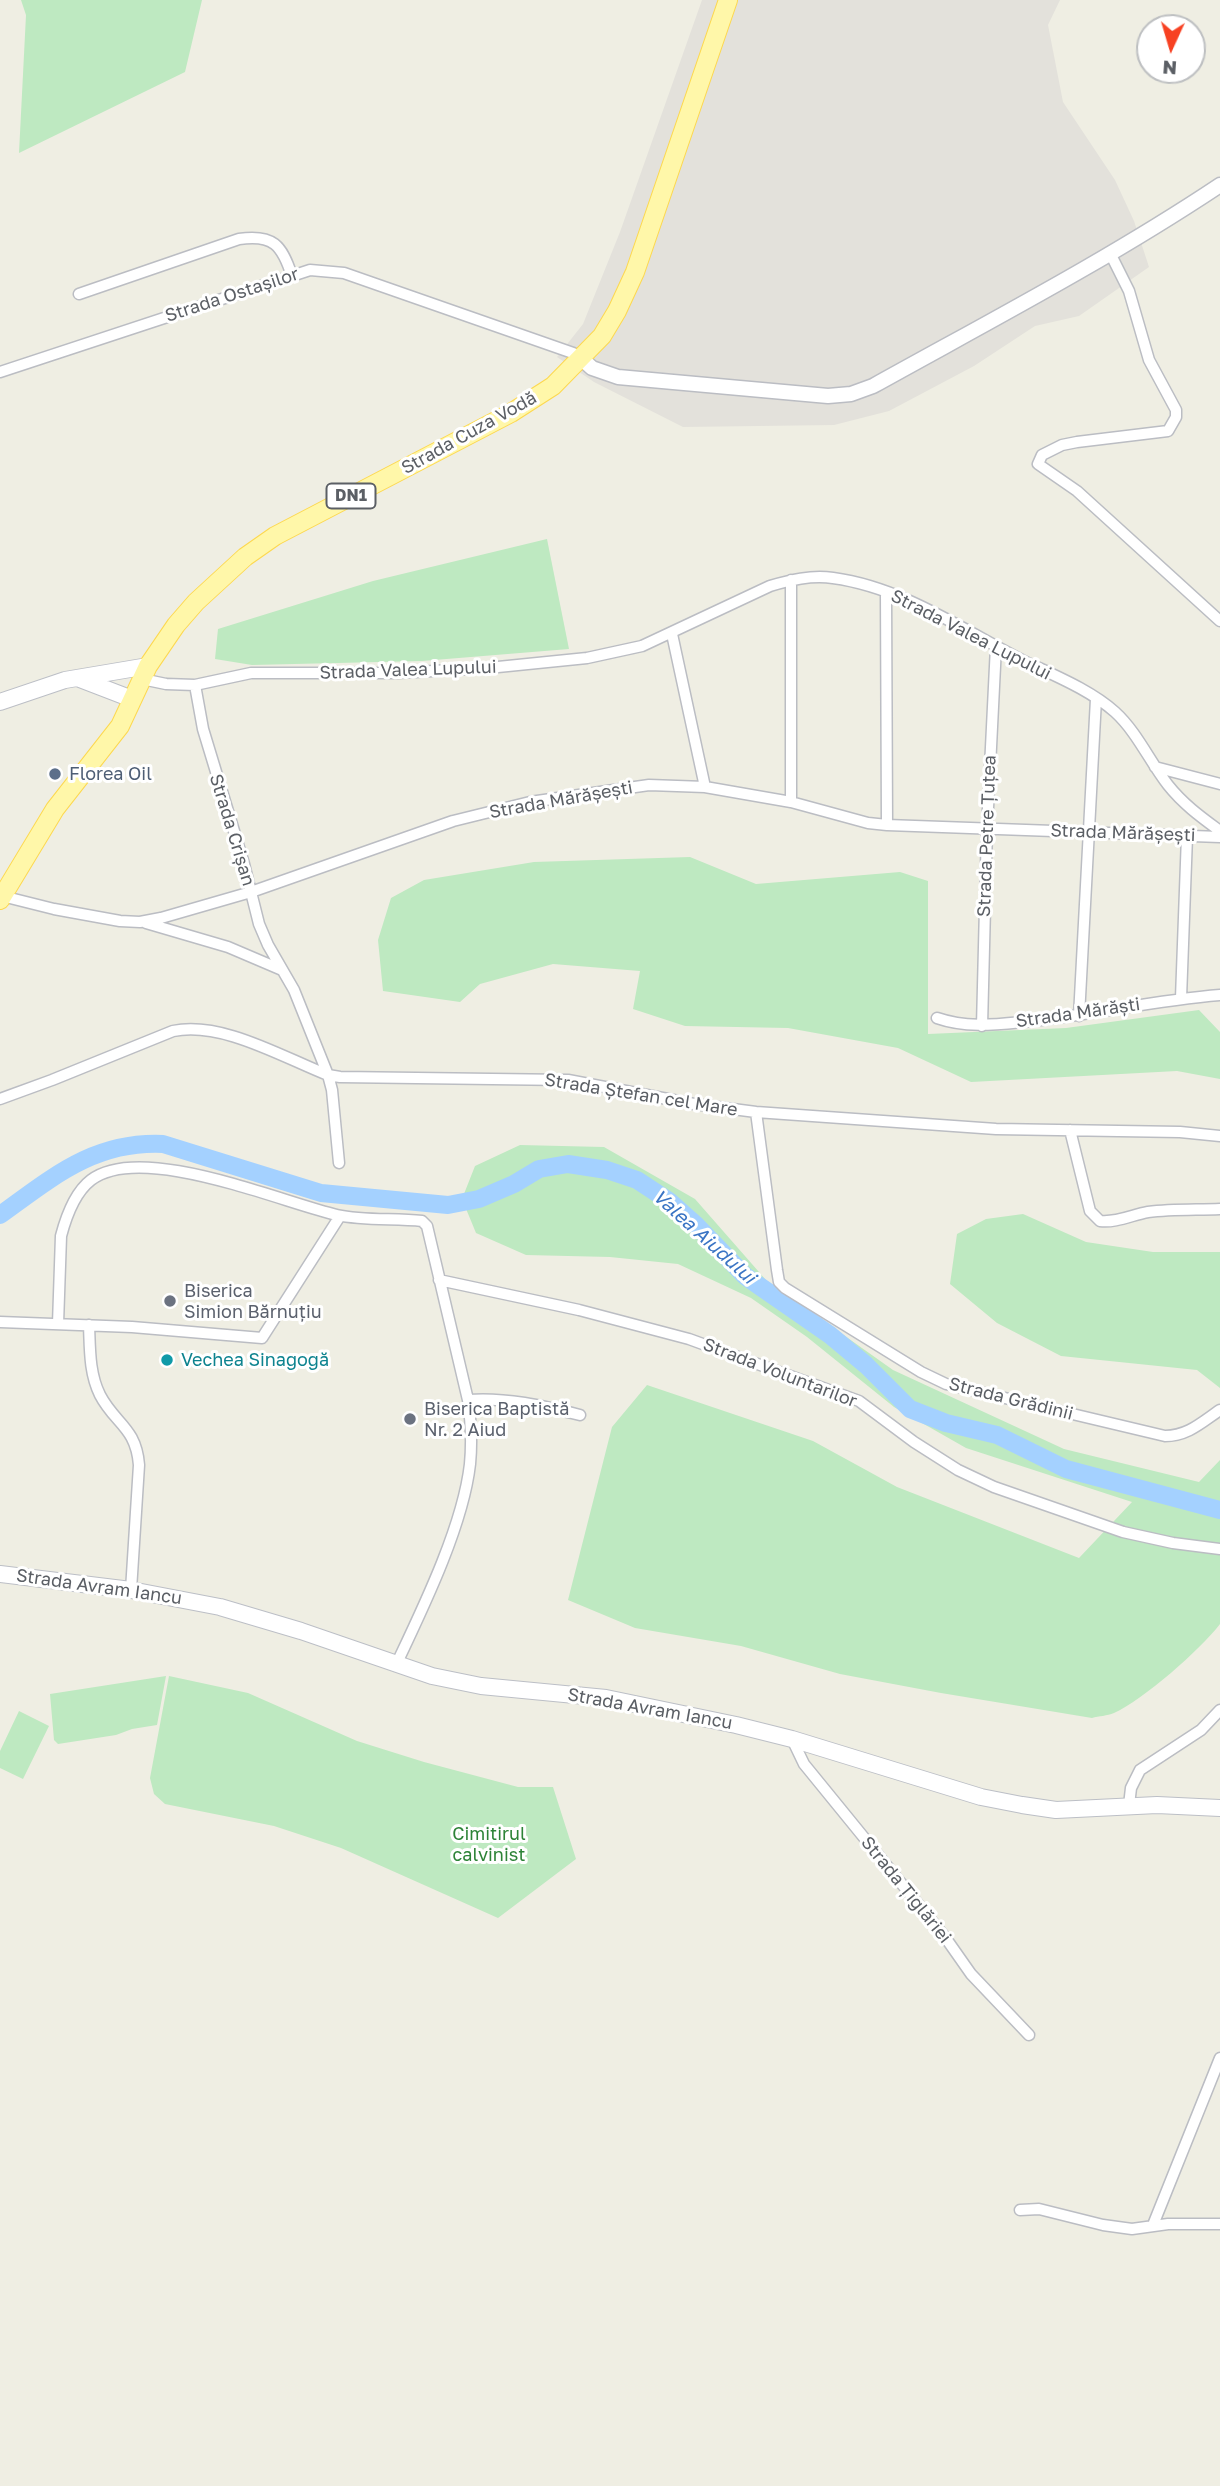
<!DOCTYPE html>
<html>
<head>
<meta charset="utf-8">
<style>
	body { margin:0 }
	#map { position:relative; width:1220px; height:2486px; overflow:hidden; background:#efeee3; font-family:"Golos Text",sans-serif }
	canvas { display:block }
	.north { position:absolute; left:1136px; top:14px; width:70px; height:70px; box-sizing:border-box; background:#fff; border:2px solid #bdbfc1; border-radius:50%; rotate:184deg; font-size:19px; font-weight:700; line-height:28px; text-align:center; color:#5b5f65 }
	.north::after { content:''; display:block; margin:auto; width:24px; height:32px; background:#f74122; clip-path:polygon(50% 0,100% 100%,50% 72%,0 100%) }
</style>
</head>
<body>
<div id="map">
<canvas width="1220" height="2486"></canvas>
<div class="north">N</div>
</div>
<script>
const context = document.querySelector('canvas').getContext('2d');
context.lineJoin = 'round';
function fill(path, color) {
  context.fillStyle = color;
  context.fill(path, 'evenodd');
}
function stroke(path, color, width, dash) {
  context.strokeStyle = color;
  context.lineWidth = width;
  context.lineCap = dash ? 'butt' : 'round';
  context.setLineDash(dash || []);
  context.stroke(path);
}
function write(font, color, halo, rows, align = 'center') {
  context.font = font + ' "Golos Text",sans-serif';
  context.lineWidth = 6;
  context.setLineDash([]);
  context.textBaseline = 'middle';
  context.strokeStyle = halo;
  context.fillStyle = color;
  for (const [text, x, y, turn = 0] of rows) {
    context.save();
    context.translate(x, y);
    context.rotate((+turn || 0) * Math.PI / 180);
    context.textAlign = isNaN(turn) ? turn : align;
    if (halo) context.strokeText(text, 0, 0);
    context.fillText(text, 0, 0);
    context.restore();
  }
}
fill(new Path2D(`
	M702 0H1060L1048 25 1063 102 1115 180 1134 221 1149 267 1079 316 1035 326 974 366 889 411 834 425 683 427 594 382 557 357 583 324 620 232Z`), '#e3e1db');
fill(new Path2D(`
	M21 0H202L185 72 19 153 26 15Z
	M547 539 569 649 422 661 252 665 215 659 218 629 373 581Z
	M690 857 756 884 900 872 928 881V1034L1066 1028 1199 1010 1220 1032V1079L1177 1071 971 1082 898 1048 788 1028 685 1026 633 1009 640 971 553 964 480 984 460 1002 383 991 378 940 391 898 424 880 534 862Z
	M520 1145 604 1147 695 1199 766 1280 893 1370 1064 1449 1199 1482 1220 1460V1624C1200 1650 1143 1700 1114 1713 1107 1716 1099 1716 1092 1718L941 1693 840 1674 741 1646 635 1628 568 1600 612 1427 647 1385 813 1441 897 1487 1079 1558 1132 1502 966 1448 894 1407 807 1337 751 1298 678 1264 610 1257 526 1255 476 1233 462 1199 475 1166Z
	M1023 1214 1086 1242 1153 1252H1220V1388L1197 1370 1061 1356 997 1323 950 1284 957 1234 986 1219Z
	M166 1676 157 1725 132 1729 116 1735 58 1744 54 1740 50 1694Z
	M169 1676 248 1693 357 1741 424 1762 518 1787H553L576 1859 498 1918 341 1848 274 1826 165 1804 154 1794 150 1778Z
	M19 1711 49 1726 23 1779 0 1768V1751Z`), '#bee9c1');
stroke(new Path2D(`
	M0 1215C53 1177 94 1141 163 1144L321 1193 448 1205 479 1199 514 1184 539 1169 568 1164 607 1170 637 1180 669 1201 696 1225 745 1276 830 1335 866 1365 910 1409 946 1423 997 1435 1066 1469 1220 1510`), '#a4d1ff', 18);
const minor = new Path2D(`
	M1110 253 1129 291 1149 360 1176 410V417L1168 431 1077 442 1062 445 1042 455 1038 464 1077 491 1220 621
	M79 294 239 239C273 234 282 245 292 276
	M0 372 310 270 344 273 573 353 582 359
	M791 580V802
	M886 592 887 825
	M672 634 705 787
	M142 679 166 684 195 685 251 673H397L488 668 587 658 642 646 770 586C790 580 811 575 833 578 901 587 962 629 1022 660 1053 675 1089 689 1115 712 1137 732 1150 762 1168 785 1183 804 1201 817 1220 831
	M195 685 203 729 244 864 259 924 268 945 294 990 328 1075 332 1090 339 1163
	M1155 767 1220 784
	M2 896 54 909 120 921 140 922 161 918 251 892 453 821 530 802 649 785 705 787 791 802 868 823 887 825 1220 837
	M146 923 228 947 282 970
	M1181 998 1187 836
	M1079 1016 1096 699
	M937 1018C969 1029 999 1024 1033 1021 1096 1014 1157 1000 1220 995
	M982 1026 987 828 996 646
	M0 1099 52 1080 173 1031C222 1021 282 1057 328 1075L340 1077 568 1080 694 1104 756 1112 996 1129 1180 1132 1220 1136
	M756 1112 777 1270 779 1282 785 1288 921 1372 946 1384 1165 1436C1188 1436 1202 1422 1220 1410
	M1070 1130 1090 1211 1100 1221C1116 1223 1132 1215 1148 1212 1172 1209 1196 1210 1220 1209
	M439 1280 579 1310 689 1339 859 1401 914 1442 958 1470 994 1487 1123 1532 1173 1543 1220 1549
	M0 1322 132 1327 262 1338 340 1216
	M58 1324 61 1236C66 1217 74 1193 91 1180 141 1142 278 1201 337 1215 364 1221 395 1218 422 1221L427 1226 468 1400C471 1421 472 1443 470 1464 463 1526 423 1608 396 1665
	M89 1325C90 1348 89 1373 100 1395 115 1424 136 1427 139 1465L131 1590
	M468 1400C505 1397 544 1406 580 1415
	M792 1739 804 1764 945 1937 971 1974 1029 2035
	M1129 1805 1131 1788 1140 1770 1201 1730 1220 1710
	M1020 2210 1039 2209 1103 2225 1132 2229 1168 2224H1220
	M1153 2225 1220 2058`);
const tertiary = new Path2D(`
	M582 359 592 368 618 377 828 396 851 394 873 386C990 321 1109 259 1220 185`);
const secondary = new Path2D(`
	M80 679 132 699
	M0 702 65 680 148 666
	M0 1574 131 1590 220 1607 301 1631 432 1676 481 1686 606 1698 736 1725 792 1739 981 1797 1022 1805 1056 1810 1157 1805 1220 1808`);
const primary = new Path2D(`
	M0 900 55 809 120 726 148 666 176 625 196 602 245 557 275 536 511 413 553 386 602 336 617 311 635 272 728 0`);
stroke(minor, '#bbbdc3', 13);
stroke(tertiary, '#bbbdc3', 17);
stroke(secondary, '#bcbfc6', 18);
stroke(primary, '#fdd84f', 20);
stroke(minor, '#fff', 10);
stroke(tertiary, '#fff', 14);
stroke(secondary, '#fff', 16);
stroke(primary, '#fff7a9', 18);
for (const [x, y, r, color] of [
	[55,774,7,"#5c6f8a"],
	[170,1301,7,"#6b7280"],
	[167,1360,7,"#0f9aa8"],
	[410,1419,7,"#6b7280"]
]) {
  const dot = new Path2D();
  dot.arc(x, y, r, 0, 2 * Math.PI);
  context.fillStyle = color;
  context.fill(dot);
  stroke(dot, '#fff', 2.5);
}
for (const [x, y, w] of [
	[351,496,49]
]) {
  const box = new Path2D();
  box.roundRect(x - w / 2, y - 12.5, w, 25, 5);
  context.fillStyle = '#fff';
  context.fill(box);
  stroke(box, '#5b5f65', 2);
}
write('bold 16px', '#5b5f65', null, [
	["DN1",351,496]
]);
write('18px', '#5b5f65', '#fff', [
	["Strada Ostașilor",232,295,-18],
	["Strada Cuza Vodă",469,433,-29],
	["Strada Valea Lupului",971,635,27],
	["Strada Valea Lupului",408,670,-2],
	["Strada Mărășești",561,800,-10],
	["Strada Crișan",232,830,73],
	["Strada Mărășești",1123,833,2],
	["Strada Petre Țuțea",987,836,-88],
	["Strada Mărăști",1078,1013,-8],
	["Strada Ștefan cel Mare",641,1095,9],
	["Strada Voluntarilor",780,1373,21],
	["Strada Grădinii",1011,1399,14],
	["Strada Avram Iancu",99,1587,8],
	["Strada Avram Iancu",650,1709,10],
	["Strada Țiglăriei",906,1890,51]
]);
write('18px', '#4e5e75', '#fff', [
	["Florea Oil",69,774]
], 'left');
write('18px', '#5b616d', '#fff', [
	["Biserica",184,1291],
	["Simion Bărnuțiu",184,1312],
	["Biserica Baptistă",424,1409],
	["Nr. 2 Aiud",424,1430]
], 'left');
write('18px', '#0d838f', '#fff', [
	["Vechea Sinagogă",181,1360]
], 'left');
write('18px', '#2d8337', '#fff', [
	["Cimitirul",489,1834],
	["calvinist",489,1855]
]);
write('italic 19px', '#3a74c4', '#fff', [
	["Valea Aiudului",704,1237,42]
]);
</script>
</body>
</html>
